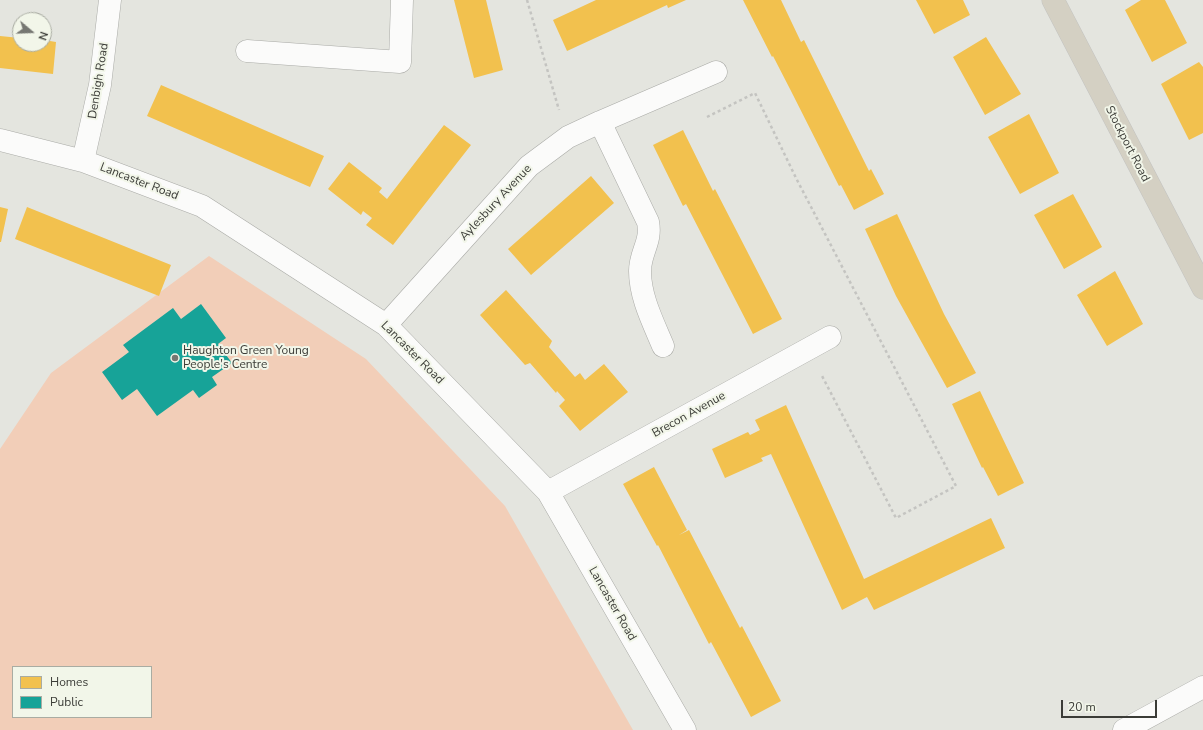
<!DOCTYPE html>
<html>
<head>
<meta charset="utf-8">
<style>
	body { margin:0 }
	#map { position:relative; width:1203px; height:730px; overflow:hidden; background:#e4e5df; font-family:"Nunito Sans",sans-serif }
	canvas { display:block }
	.legend { position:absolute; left:12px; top:666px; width:140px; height:52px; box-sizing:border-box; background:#f2f6e9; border:1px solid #a9aca2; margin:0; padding:5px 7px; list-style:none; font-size:12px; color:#3b3c37 }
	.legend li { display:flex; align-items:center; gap:8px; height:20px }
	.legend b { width:20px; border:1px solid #a9aca2 }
	.north { position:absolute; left:12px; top:12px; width:40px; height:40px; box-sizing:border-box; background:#f2f6e9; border:1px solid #a9aca2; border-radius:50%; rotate:109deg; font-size:11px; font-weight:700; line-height:16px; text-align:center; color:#3b3c37 }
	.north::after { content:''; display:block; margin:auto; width:14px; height:18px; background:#767772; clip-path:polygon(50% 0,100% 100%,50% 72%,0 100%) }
	.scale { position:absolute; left:1061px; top:700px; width:96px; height:18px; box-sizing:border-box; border:2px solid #3b3c37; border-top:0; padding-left:5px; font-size:12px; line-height:14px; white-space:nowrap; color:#3b3c37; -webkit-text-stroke:3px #f2f6e9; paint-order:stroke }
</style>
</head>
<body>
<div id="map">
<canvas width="1203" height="730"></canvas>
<ul class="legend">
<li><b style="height:11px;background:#f2c14e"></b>Homes</li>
<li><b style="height:11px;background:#17a398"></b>Public</li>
</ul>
<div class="north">N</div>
<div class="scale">20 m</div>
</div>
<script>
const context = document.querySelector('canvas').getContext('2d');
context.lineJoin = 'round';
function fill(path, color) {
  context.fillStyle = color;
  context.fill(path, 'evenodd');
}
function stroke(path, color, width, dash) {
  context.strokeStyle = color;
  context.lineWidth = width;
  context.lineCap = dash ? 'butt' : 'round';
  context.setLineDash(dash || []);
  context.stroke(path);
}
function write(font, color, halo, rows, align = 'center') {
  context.font = font + ' "Nunito Sans",sans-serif';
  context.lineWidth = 4;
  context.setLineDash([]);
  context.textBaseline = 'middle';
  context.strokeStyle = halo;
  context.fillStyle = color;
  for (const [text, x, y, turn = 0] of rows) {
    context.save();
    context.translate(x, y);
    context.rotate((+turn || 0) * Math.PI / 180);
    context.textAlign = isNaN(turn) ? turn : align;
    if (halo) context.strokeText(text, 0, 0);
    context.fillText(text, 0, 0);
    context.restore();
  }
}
fill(new Path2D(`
	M209 256 366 359 505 506 633 730H0V449L51 373ZM13 667H151V717H13Z`), '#f2ceb8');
fill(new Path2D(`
	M454 0H486L503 70 474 78Z
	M596 0H686L668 8 667 5 567 51 553 20Z
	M743 0H781L801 42 804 40 869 171 871 169 884 194 854 210 841 185 847 182 839 186 790 89 773 56 772 57Z
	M916 0H963L970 15 934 34Z
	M1141 0H1165L1187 43 1152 62 1125 10Z
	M0 36 20 38V44H44V40L56 42 53 74 0 68Z
	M986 37 1021 94 985 115 953 57Z
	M1199 62 1203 67V133L1189 140 1161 84Z
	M161 85 324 156 310 187 147 116Z
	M1029 114 1059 173 1020 194 988 137Z
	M444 125 471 145 393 245 366 225 372 218 363 211 361 215 328 189 349 162 382 188 379 192 387 199Z
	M683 130 713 191 715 189 782 319 753 334 686 204 683 206 653 145Z
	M591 176 614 203 531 275 508 249Z
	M1073 194 1102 247 1064 269 1034 215Z
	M0 207 8 209 1 242H0Z
	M27 207 171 265 159 296 15 239Z
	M897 214 944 314 976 373 947 388 896 296 865 229Z
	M1115 271 1143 324 1107 346 1077 295Z
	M506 290 552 341 549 347 575 377 580 373 585 380 604 364 628 392 580 431 559 406 565 400 557 391 556 393 530 363 525 365 480 315Z
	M980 391 1024 483 998 496 983 467 982 468 952 404Z
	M786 405 864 579 991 518 1005 548 874 610 867 597 842 610 771 454 761 458 763 461 725 478 712 449 748 432 750 435 760 430 755 420Z
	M654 467 687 530 679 535 689 530 740 628 742 626 781 701 751 717 711 642 709 644 658 545 657 546 623 484Z`), '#f2c14e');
fill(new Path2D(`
	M201 304 226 338 218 344 232 363 212 377 217 385 199 398 193 390 157 416 137 389 122 400 102 372 129 352 123 345 173 308 181 319Z`), '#17a398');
const minor = new Path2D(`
	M247 51 400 62 402 0
	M600 122 648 222C652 242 640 252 640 271 640 297 653 322 663 346
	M0 140 83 161 202 206 386 325 548 492 685 730
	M83 161 100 85 110 0
	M386 325 529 166 568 137 600 122 716 72
	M548 492 830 337
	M1124 730 1203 687`);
const highway = new Path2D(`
	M1053 0 1203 288`);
stroke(minor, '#a9aaa6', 23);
stroke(highway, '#c3c3c1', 23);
stroke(new Path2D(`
	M527 0 559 110
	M707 117 755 93 796 178 956 486 896 518 821 374`), '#c4c4c1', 2.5, [3, 3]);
stroke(minor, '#fbfbfa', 22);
stroke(highway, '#d4d0c3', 22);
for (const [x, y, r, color] of [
	[175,358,4,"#767772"]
]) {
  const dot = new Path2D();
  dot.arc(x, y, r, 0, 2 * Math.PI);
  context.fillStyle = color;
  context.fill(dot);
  stroke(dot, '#f2f6e9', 1.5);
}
write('12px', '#3b3c37', '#f2f6e9', [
	["Denbigh Road",99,81,-81],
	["Stockport Road",1127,144,63],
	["Lancaster Road",139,182,21],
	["Aylesbury Avenue",496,203,-47],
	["Lancaster Road",412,353,45],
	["Brecon Avenue",689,415,-29],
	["Lancaster Road",612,604,60]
]);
write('12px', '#3b3c37', '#f2f6e9', [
	["Haughton Green Young",183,351],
	["People's Centre",183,365]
], 'left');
</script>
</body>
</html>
